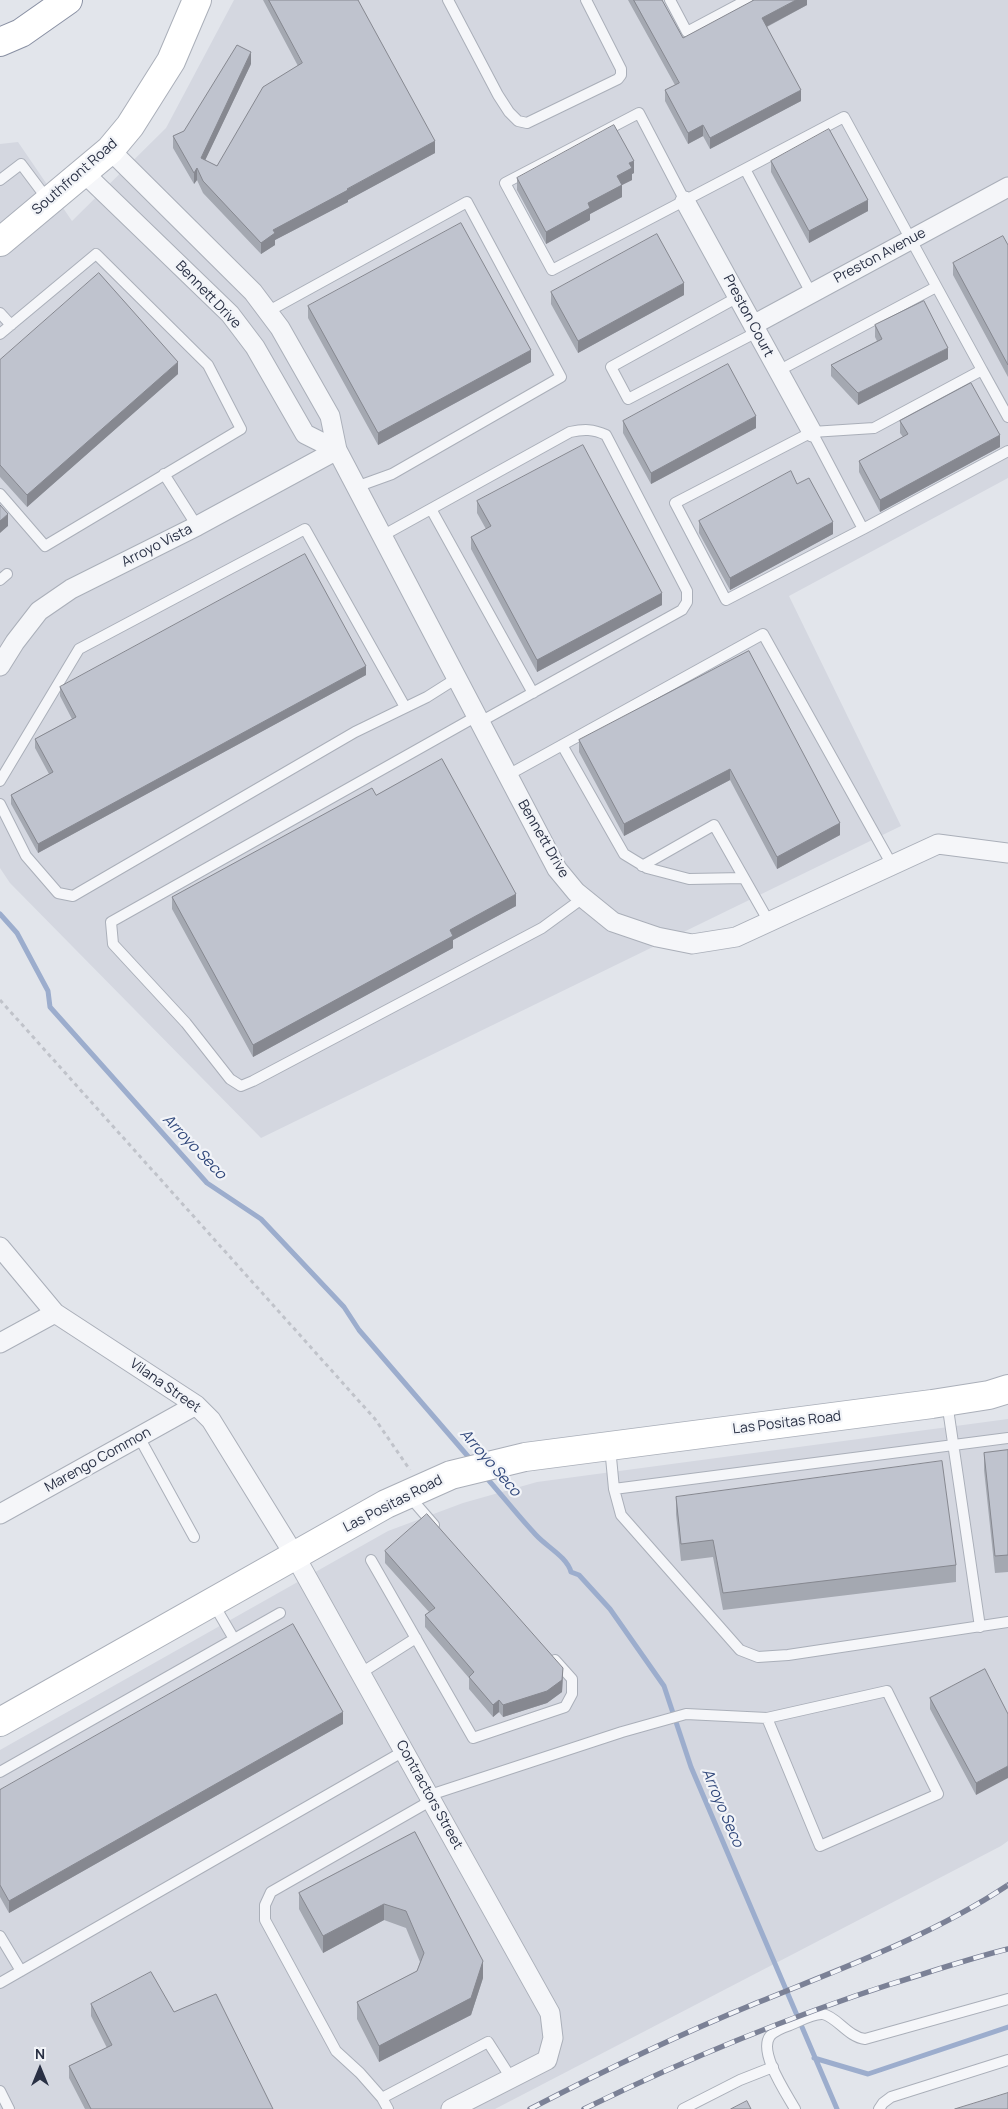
<!DOCTYPE html>
<html>
<head>
<meta charset="utf-8">
<style>
	body { margin:0 }
	#map { position:relative; width:1008px; height:2109px; overflow:hidden; background:#e2e5eb; font-family:Manrope,sans-serif }
	canvas { display:block }
	.north { position:absolute; left:15px; top:2044px; width:50px; height:50px; -webkit-text-stroke:4px #f2f4f8; paint-order:stroke; rotate:0deg; font-size:14px; font-weight:700; line-height:20px; text-align:center; color:#293044 }
	.north::after { content:''; display:block; margin:auto; width:18px; height:22px; background:#293044; clip-path:polygon(50% 0,100% 100%,50% 72%,0 100%) }
</style>
</head>
<body>
<div id="map">
<canvas width="1008" height="2109"></canvas>
<div class="north">N</div>
</div>
<script>
const context = document.querySelector('canvas').getContext('2d');
context.lineJoin = 'round';
function fill(path, color) {
  context.fillStyle = color;
  context.fill(path, 'evenodd');
}
function stroke(path, color, width, dash) {
  context.strokeStyle = color;
  context.lineWidth = width;
  context.lineCap = dash ? 'butt' : 'round';
  context.setLineDash(dash || []);
  context.stroke(path);
}
function write(font, color, halo, rows, align = 'center') {
  context.font = font + ' Manrope,sans-serif';
  context.lineWidth = 4.5;
  context.setLineDash([]);
  context.textBaseline = 'middle';
  context.strokeStyle = halo;
  context.fillStyle = color;
  for (const [text, x, y, turn = 0] of rows) {
    context.save();
    context.translate(x, y);
    context.rotate((+turn || 0) * Math.PI / 180);
    context.textAlign = isNaN(turn) ? turn : align;
    if (halo) context.strokeText(text, 0, 0);
    context.fillText(text, 0, 0);
    context.restore();
  }
}
fill(new Path2D(`
	M234 0H1008V478L789 596 901 826 261 1138 10 883 0 868V144L18 142 72 221 166 128Z
	M1008 1419V1841L1001 1846 495 2109H0V1750L388 1531 463 1503 537 1482Z`), '#d4d7e0');
stroke(new Path2D(`
	M0 914 17 933 48 991 50 1007 207 1183 261 1219 344 1307 359 1330 472 1461
	M484 1475C502 1495 518 1516 536 1535 547 1547 567 1557 571 1572L579 1575 610 1609 664 1686 691 1767 837 2109
	M814 2058 868 2074 1008 2027`), '#9cadcd', 5);
const lane = new Path2D(`
	M448 0 498 95 509 112 518 121 527 123 618 79 621 75V69L586 0
	M670 0 687 32 747 0
	M0 180 21 164 48 200
	M685 201 639 113 505 183 552 270 745 169
	M811 293 745 169 844 117 982 370 874 428 812 432 675 503 726 600 863 529 812 432
	M738 297 611 367 628 399 757 332
	M267 312 467 202 561 377 392 474 356 487
	M0 313 11 325
	M0 334 96 254 208 365 241 429 45 546 0 494
	M982 370 1008 417
	M778 371 936 287
	M164 474 197 526
	M431 509 533 693
	M863 529 1008 451
	M382 536 570 432C584 429 593 429 606 435L687 591V602L682 610 480 722
	M0 580 7 574
	M477 716 111 922 113 944 186 1023 230 1079 241 1086 253 1081 542 928 583 898
	M562 745 624 854 647 868 689 879 744 878
	M508 775 763 634 892 865
	M0 781 79 649 305 529 405 707
	M0 804 26 856 58 893 73 896 355 732 427 697 457 678
	M642 866 714 825 769 922
	M947 1402 980 1627
	M139 1437 194 1537
	M610 1447 614 1489 621 1515 740 1650 758 1657 788 1655 1008 1622
	M614 1489 1008 1438
	M409 1496 434 1525
	M371 1560 473 1738 565 1707 572 1694V1679L555 1660
	M213 1603 234 1639
	M361 1673 416 1638
	M0 1772 280 1613
	M430 1795 622 1732 686 1714 767 1718 887 1691 938 1794 820 1846 767 1718
	M0 1936 21 1971
	M0 1983 404 1751
	M0 2091 9 2109
	M382 2098 488 2042 511 2078
	M388 2109 382 2098 360 2073 336 2051 265 1920V1905L271 1892 432 1800
	M683 2109 740 2080 773 2067
	M795 2109C786 2093 758 2052 770 2036 774 2031 784 2027 790 2025 800 2021 813 2013 823 2014 837 2017 848 2037 865 2039L1008 1999
	M879 2109 883 2103 891 2097 1008 2060`);
const street = new Path2D(`
	M110 150 253 292 280 328 330 416 337 450 557 869 576 892 613 922 657 937 692 944 736 937 938 844 1008 853
	M83 172 230 314 255 347 305 434 337 450
	M685 201 812 432
	M753 325 1008 187
	M0 666 15 642 39 611 71 589 197 526 337 450
	M0 1247 55 1313 196 1405 211 1420 295 1556 550 2013 553 2038 547 2060 451 2109
	M0 1343 55 1313
	M0 1514 196 1405`);
const secondary = new Path2D(`
	M0 242 110 150 130 126 171 61 197 0
	M0 1722 386 1504 451 1475 525 1457 932 1404 989 1395 1008 1389`);
const highway = new Path2D(`
	M0 42 21 33 68 0`);
stroke(lane, '#aaafb9', 12);
stroke(street, '#aaafb9', 21);
stroke(secondary, '#aaafb9', 30);
stroke(highway, '#8990a3', 30);
stroke(new Path2D(`
	M0 1000 375 1419 410 1470`), '#c0c3ca', 3, [4, 4]);
stroke(lane, '#f5f6f9', 10);
stroke(street, '#f5f6f9', 19);
stroke(secondary, '#fff', 28);
stroke(highway, '#fff', 28);
const rail = new Path2D(`
	M530 2109C603 2071 678 2035 754 2004 840 1969 930 1937 1008 1885
	M584 2109C684 2060 786 2018 891 1984 930 1972 968 1959 1008 1949`);
stroke(rail, '#7b8196', 5.5);
stroke(rail, '#f2f4f8', 4, [11]);
fill(new Path2D(`
	M263 0H358L435 153 348 200V202L275 240V245L261 254 203 193 197 180 194 184 173 148V136L184 131 251 64 205 160 217 166 298 66Z
	M628 0H662L683 38 807 0V5L767 27 801 101 710 149 703 136 688 144 665 101V90L675 85Z
	M771 161 868 211 809 243 771 172Z
	M634 173 632 174V180L622 185V197L590 214V220L546 244 517 190V178Z
	M1008 245V377L953 275V263Z
	M551 292 684 295 578 353 551 304Z
	M308 306 531 362 378 445 308 318Z
	M875 325 948 359 858 405 831 376V365L877 341 875 337Z
	M0 360 178 374 27 507 0 477Z
	M623 421 756 428 651 484 623 433Z
	M900 421 1000 447 880 512 859 472V461L903 437 900 433Z
	M797 484 833 534 730 590 699 533V521Z
	M477 501 662 605 537 672 471 549V537L486 529 477 513Z
	M749 651 840 835 777 869 730 780 624 836 579 752V740Z
	M366 675 38 853 11 804V795L49 774 35 748V739L72 719 60 696V687Z
	M376 795 516 906 453 940V948L253 1057 172 909V897Z
	M1008 1450V1572L995 1573 984 1470V1453Z
	M676 1497 956 1565V1582L723 1610 713 1557 681 1561 676 1514Z
	M385 1551 563 1680 562 1692 547 1703 503 1717 499 1712 493 1717 469 1689V1678L425 1627V1615L429 1612 385 1563Z
	M985 1669 976 1795 930 1709V1698Z
	M343 1724 9 1913 0 1897V1790Z
	M415 1832 483 1978 471 2015 379 2062 357 2019V2002L417 1971 420 1962 406 1928 384 1920 323 1953 299 1909V1893Z
	M91 2004 174 2012 273 2109H85L69 2078V2066L107 2048 91 2016Z`), '#a4a8b1');
fill(new Path2D(`
	M796 0H807V5L762 29V18Z
	M251 52V64L201 169V158Z
	M801 90V101L710 149V138Z
	M703 125V136L688 144V133Z
	M435 141V153L348 200V202L275 240V245L261 254V243L273 230Z
	M634 161V173L632 174V180L622 185V197L590 214V220L546 244V232L588 203 629 163Z
	M197 168V180L194 184V173Z
	M868 200V211L809 243V231Z
	M684 283V295L578 353V341Z
	M948 348V359L858 405V393Z
	M531 350V362L378 445V433Z
	M178 362V374L27 507V495Z
	M756 416V428L651 484V473Z
	M1000 435V447L880 512V500Z
	M8 514V526L0 533V521Z
	M833 522V534L730 590V578Z
	M662 593V605L537 672V660Z
	M366 666V675L38 853V844Z
	M730 769V780L624 836V824Z
	M840 823V835L777 869V857Z
	M516 894V906L453 940V948L253 1057V1045L450 930Z
	M563 1668 562 1692 547 1703 503 1717V1705Z
	M499 1700V1712L493 1717V1705Z
	M343 1712V1724L9 1913V1901Z
	M1008 1766V1778L976 1795V1783Z
	M384 1904V1920L323 1953V1936Z
	M483 1961V1978L471 2015 379 2062V2046Z`), '#868890');
const building = new Path2D(`
	M269 0H358L435 141 347 189 348 190 273 230 275 233 261 243 203 181 197 168 194 173 173 136 184 131 237 45 251 52 201 158 217 166 263 87 302 63Z
	M634 0H662L683 38 754 0H796L762 18 801 90 710 138 703 125 688 133 665 90 679 83Z
	M614 125 634 161 629 163 632 168 617 176 622 185 588 203 590 208 546 232 517 178Z
	M829 129 868 200 809 231 771 161Z
	M461 223 531 350 378 433 308 306Z
	M657 234 684 283 578 341 551 292Z
	M1003 236 1008 245V365L953 263Z
	M99 273 178 362 27 495 0 465V360Z
	M924 301 948 348 858 393 831 365 882 339 875 325Z
	M728 364 756 416 651 473 623 421Z
	M971 383 1000 435 880 500 859 461 908 434 900 421Z
	M583 445 662 593 537 660 471 537 491 526 477 501Z
	M791 471 797 484 809 478 833 522 730 578 699 521Z
	M0 505 8 514 0 521Z
	M305 554 366 666 38 844 11 795 53 772 35 739 76 717 60 687Z
	M749 651 840 823 777 857 730 769 624 824 579 740Z
	M442 759 516 894 450 930 453 936 253 1045 172 897 372 788 376 795Z
	M1008 1450V1555L995 1556 984 1453Z
	M942 1461 956 1565 723 1593 713 1540 681 1544 676 1497Z
	M427 1514 563 1668 562 1680 547 1691 503 1705 499 1700 493 1705 469 1677 474 1672 425 1615 435 1608 385 1551Z
	M293 1624 343 1712 9 1901 0 1885V1790Z
	M985 1669 1008 1714V1766L976 1783 930 1698Z
	M415 1832 483 1961 471 1998 379 2046 357 2002 417 1971 424 1953 406 1911 384 1904 323 1936 299 1893Z
	M151 1972 174 2012 216 1994 273 2109H91L69 2066 112 2045 91 2004Z
	M1008 2093V2109H955Z
	M747 2101 751 2109H731Z`);
fill(building, '#bfc3ce');
stroke(building, '#868890', 1);
write('14px', '#293044', '#f2f4f8', [
	["Southfront Road",75,177,-41],
	["Preston Avenue",880,256,-28],
	["Bennett Drive",208,295,46],
	["Preston Court",748,316,62],
	["Arroyo Vista",157,546,-27],
	["Bennett Drive",543,839,60],
	["Vilana Street",165,1386,35],
	["Las Positas Road",787,1423,-7],
	["Marengo Common",98,1460,-29],
	["Las Positas Road",393,1504,-27],
	["Contractors Street",429,1795,61]
]);
write('italic 15px', '#31487b', '#f2f4f8', [
	["Arroyo Seco",194,1147,46],
	["Arroyo Seco",490,1463,49],
	["Arroyo Seco",722,1808,67]
]);
</script>
</body>
</html>
